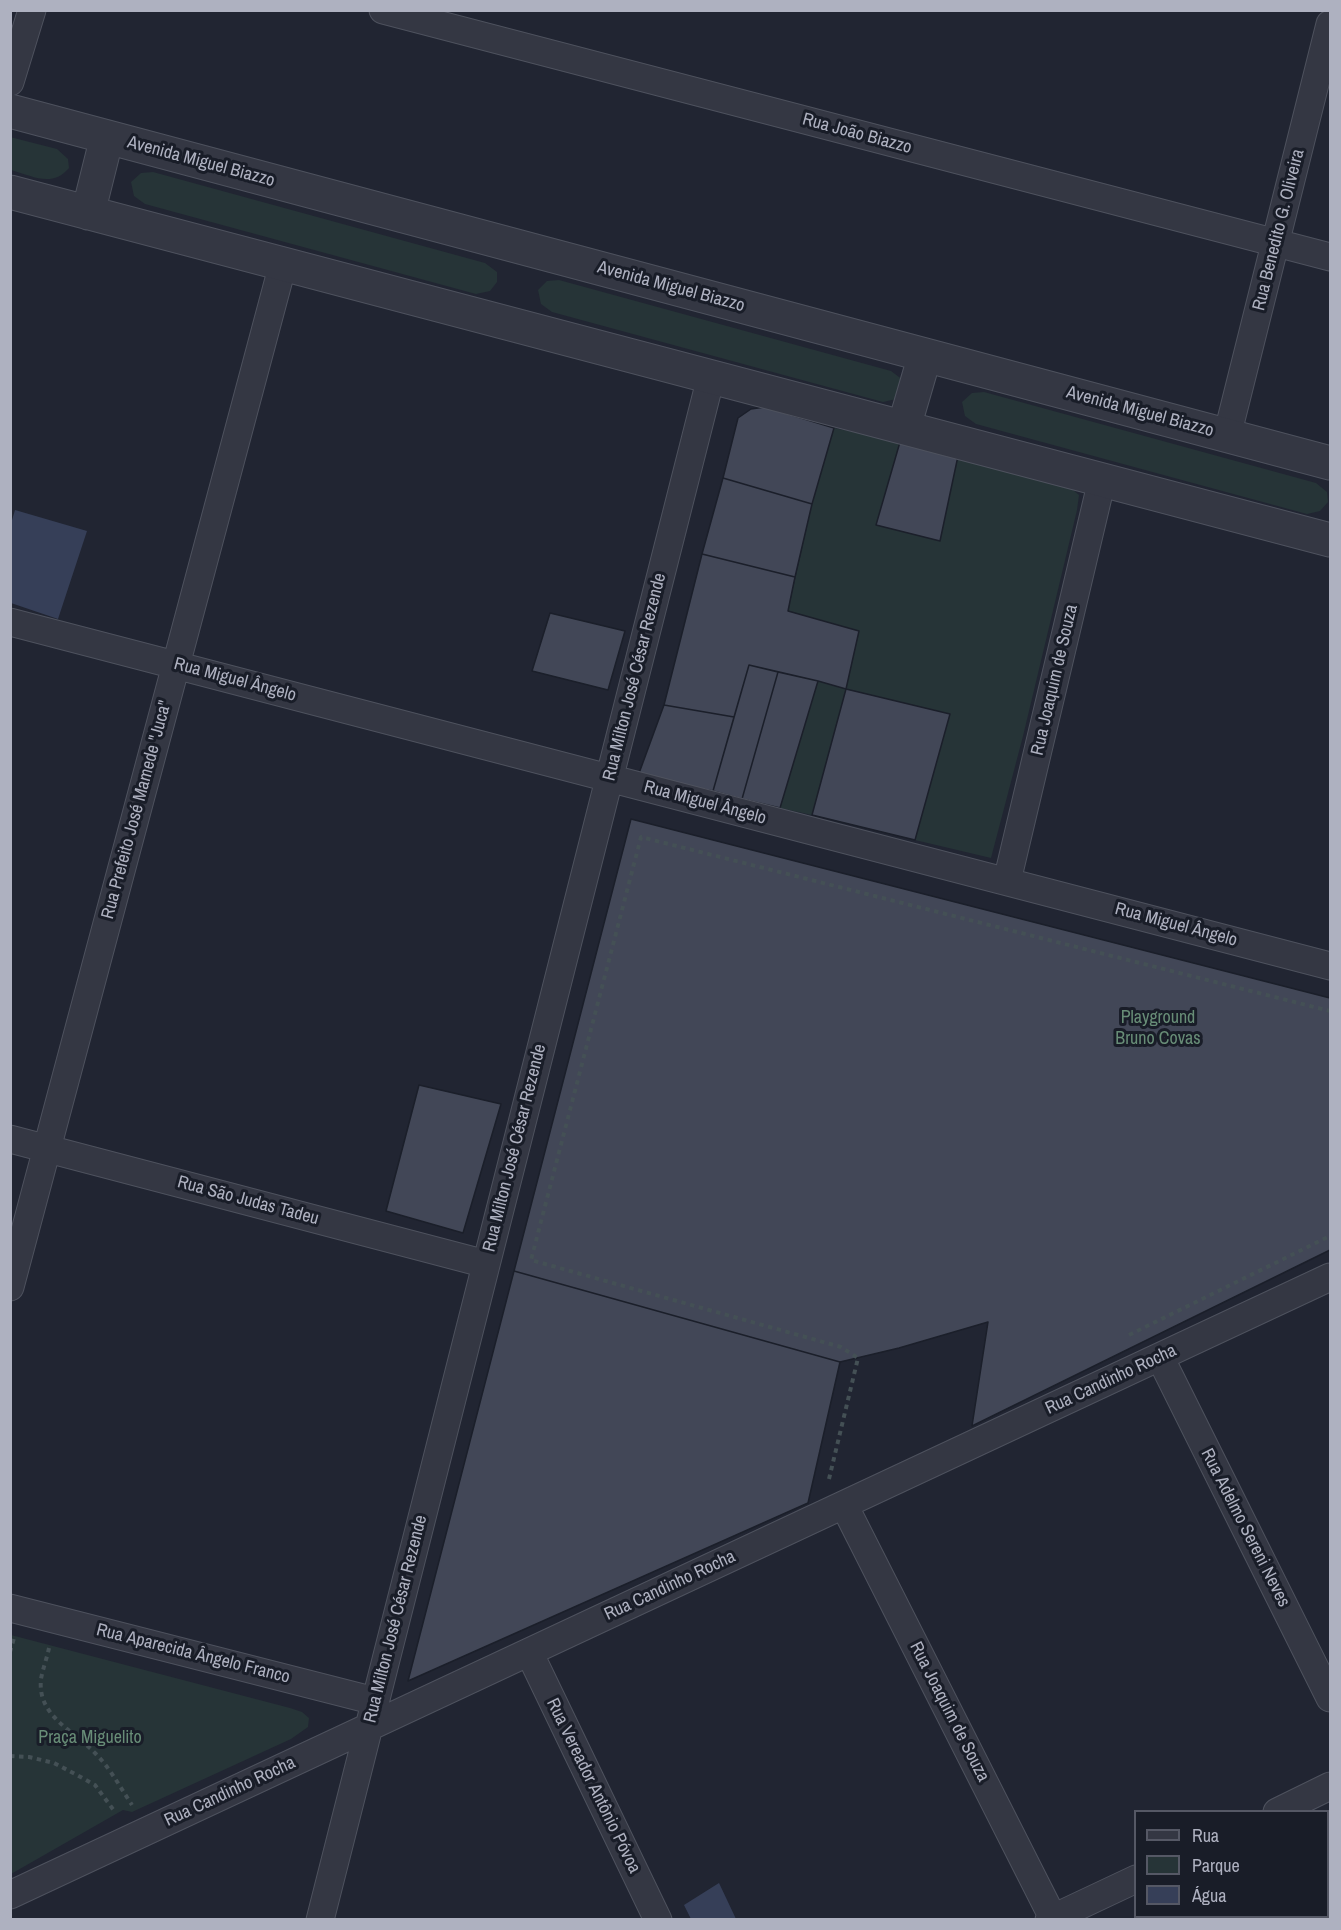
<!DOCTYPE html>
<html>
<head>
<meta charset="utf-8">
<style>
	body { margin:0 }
	#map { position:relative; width:1341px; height:1930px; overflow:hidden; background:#212532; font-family:"Archivo Narrow",sans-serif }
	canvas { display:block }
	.frame { position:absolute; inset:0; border:12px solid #aeb1c0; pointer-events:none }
	.legend { position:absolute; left:1134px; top:1810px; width:195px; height:108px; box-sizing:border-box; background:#191d28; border:2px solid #555865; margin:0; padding:8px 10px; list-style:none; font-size:18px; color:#aeb1c0 }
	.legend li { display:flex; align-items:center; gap:12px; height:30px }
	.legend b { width:30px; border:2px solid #555865 }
</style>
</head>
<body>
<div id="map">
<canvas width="1341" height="1930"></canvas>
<div class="frame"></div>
<ul class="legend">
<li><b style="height:8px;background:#343743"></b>Rua</li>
<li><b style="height:16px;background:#263437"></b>Parque</li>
<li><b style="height:16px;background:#363f58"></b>Água</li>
</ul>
</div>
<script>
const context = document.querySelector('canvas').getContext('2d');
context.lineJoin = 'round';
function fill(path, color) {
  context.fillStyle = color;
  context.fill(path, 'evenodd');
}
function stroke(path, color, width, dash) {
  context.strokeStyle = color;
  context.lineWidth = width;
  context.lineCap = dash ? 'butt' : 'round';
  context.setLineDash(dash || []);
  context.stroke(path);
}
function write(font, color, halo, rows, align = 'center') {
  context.font = font + ' "Archivo Narrow",sans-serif';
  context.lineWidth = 6;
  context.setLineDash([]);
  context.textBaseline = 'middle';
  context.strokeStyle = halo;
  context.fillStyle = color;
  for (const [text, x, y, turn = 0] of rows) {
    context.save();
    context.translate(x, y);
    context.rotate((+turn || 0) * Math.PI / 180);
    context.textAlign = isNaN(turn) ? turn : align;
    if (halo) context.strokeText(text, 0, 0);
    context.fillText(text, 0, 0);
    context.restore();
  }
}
fill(new Path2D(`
	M10 137 57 149 68 159 69 168C52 188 33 176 11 170Z
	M153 172 485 263 497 272V282L490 291 476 294 145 204 134 196 131 182 141 173Z
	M559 280 891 371 903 380 896 399 883 402 552 312 541 304 538 290 547 281Z
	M984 392 1316 483 1327 492 1328 502 1320 511 1307 514 976 424 965 416 962 402 972 393Z
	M834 428 900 442 877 525 940 540 958 456 1066 484 1079 495 1077 510 1023 736 991 858 915 840 949 714 846 689 812 815 780 808 818 681 846 689 859 632 788 611 812 504Z
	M11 1635 290 1708 302 1712 309 1718 308 1727 291 1739 132 1812 123 1810 11 1874Z`), '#263437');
fill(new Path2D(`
	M15 510 87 531 58 619 11 603 10 527Z
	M719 1883 736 1919H691L684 1905Z`), '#363f58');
const building = new Path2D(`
	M765 407 834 428 812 504 723 478 738 418 751 409Z
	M900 442 958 456 940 541 876 525Z
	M723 478 812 504 795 577 702 554Z
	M702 554 795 577 788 611 859 631 846 689 818 681 749 665 734 717 664 705Z
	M550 613 625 631 608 690 532 671Z
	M749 665 778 672 742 799 713 791Z
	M778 672 818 681 780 808 742 799Z
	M846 689 950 714 915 840 812 815Z
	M664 705 734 717 713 791 638 776Z
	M631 819 1330 998V1250L972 1426 988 1322 899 1348 840 1362 514 1271Z
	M419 1085 501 1104 463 1233 386 1211Z
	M514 1271 840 1362 808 1503 408 1681Z`);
fill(building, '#424757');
stroke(building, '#1b1f2a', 1.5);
const minor = new Path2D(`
	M383 10 1330 257
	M10 82 32 10
	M1227 436 1330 24
	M10 622 1330 966
	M1007 881 1102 480
	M10 1139 486 1264
	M10 1287 283 264
	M1160 1357 1330 1698
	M844 1505 1054 1920
	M10 1608 375 1701
	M529 1652 658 1920
	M1277 1812 1330 1786
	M10 1895 1330 1277
	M320 1920 711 377
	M1049 1920 1136 1879`);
const tertiary = new Path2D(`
	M10 111 1330 463
	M10 192 1330 540
	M88 213 107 137
	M904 427 925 355`);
stroke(minor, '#4e525e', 29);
stroke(tertiary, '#4e525e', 35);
stroke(new Path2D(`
	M1129 1335 1330 1236
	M829 1479 858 1358 841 1347 531 1260 641 837 1330 1011
	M49 1648C47 1658 43 1668 41 1679 37 1716 73 1730 95 1753 110 1768 120 1787 132 1805
	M10 1652 14 1638
	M10 1756 29 1757 54 1763 77 1775 95 1785 115 1812`), '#445055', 4, [4.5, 4.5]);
stroke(minor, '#343743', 27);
stroke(tertiary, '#343743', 33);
write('18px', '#aeb1c0', '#191d28', [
	["Rua João Biazzo",857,134,15],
	["Avenida Miguel Biazzo",201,162,15],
	["Rua Benedito G. Oliveira",1279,230,-76],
	["Avenida Miguel Biazzo",671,287,15],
	["Avenida Miguel Biazzo",1140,412,15],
	["Rua Milton José César Rezende",635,677,-76],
	["Rua Miguel Ângelo",235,680,15],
	["Rua Joaquim de Souza",1055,680,-77],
	["Rua Miguel Ângelo",705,803,15],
	["Rua Prefeito José Mamede \"Juca\"",137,810,-75],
	["Rua Miguel Ângelo",1176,925,15],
	["Rua Milton José César Rezende",515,1148,-76],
	["Rua São Judas Tadeu",248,1201,15],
	["Rua Candinho Rocha",1111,1380,-25],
	["Rua Adelmo Sereni Neves",1245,1528,63],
	["Rua Candinho Rocha",670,1586,-25],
	["Rua Milton José César Rezende",396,1619,-76],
	["Rua Aparecida Ângelo Franco",193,1654,14],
	["Rua Joaquim de Souza",949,1712,63],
	["Rua Vereador Antônio Póvoa",593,1786,64],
	["Rua Candinho Rocha",230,1792,-25]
]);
write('18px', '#688d77', '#191d28', [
	["Playground",1158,1018],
	["Bruno Covas",1158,1039],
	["Praça Miguelito",90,1738]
]);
</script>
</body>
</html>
